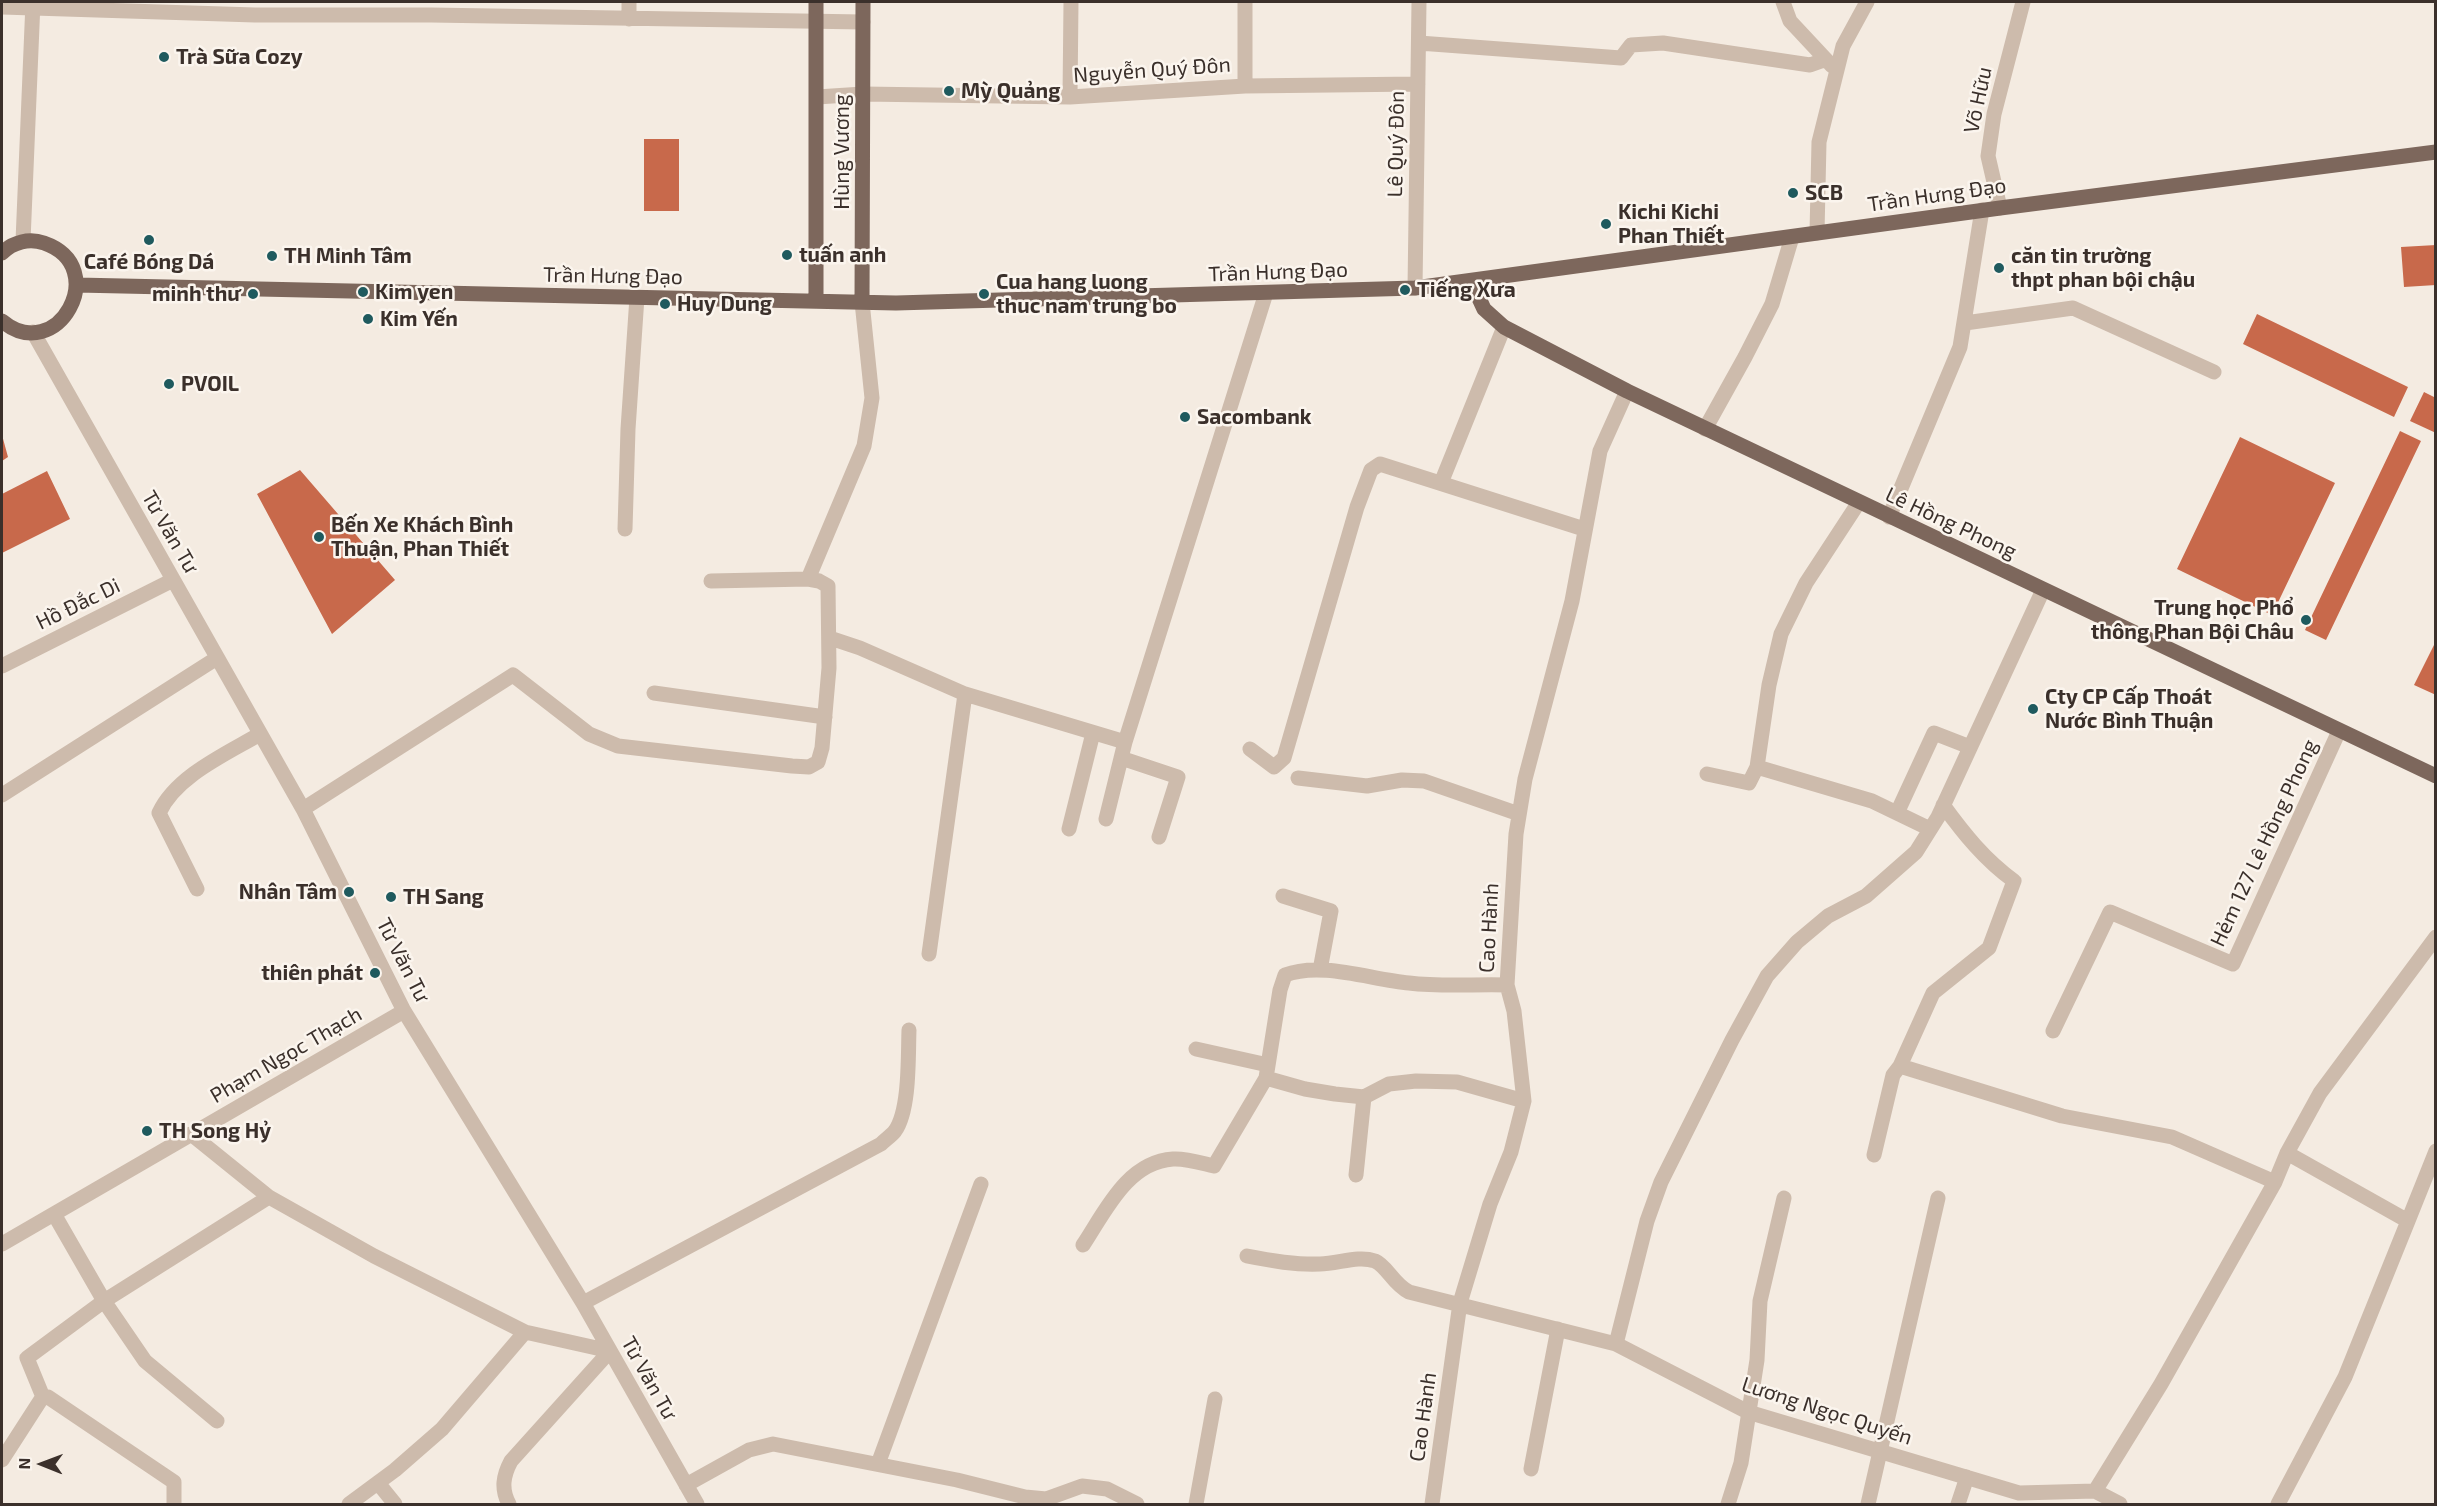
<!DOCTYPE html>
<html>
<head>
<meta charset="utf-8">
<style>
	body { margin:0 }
	#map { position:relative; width:2437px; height:1506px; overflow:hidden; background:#f4ebe1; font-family:"Exo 2",sans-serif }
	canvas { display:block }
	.frame { position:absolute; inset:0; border:3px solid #3b302b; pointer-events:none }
	.north { position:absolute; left:12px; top:1434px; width:60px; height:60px; -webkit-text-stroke:4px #fbf5ee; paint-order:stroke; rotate:271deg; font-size:16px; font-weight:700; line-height:24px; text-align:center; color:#3b302b }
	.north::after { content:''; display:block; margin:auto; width:21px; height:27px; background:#3b302b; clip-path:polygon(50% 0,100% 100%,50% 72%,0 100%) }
</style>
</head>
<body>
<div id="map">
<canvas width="2437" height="1506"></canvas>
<div class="frame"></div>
<div class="north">N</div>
</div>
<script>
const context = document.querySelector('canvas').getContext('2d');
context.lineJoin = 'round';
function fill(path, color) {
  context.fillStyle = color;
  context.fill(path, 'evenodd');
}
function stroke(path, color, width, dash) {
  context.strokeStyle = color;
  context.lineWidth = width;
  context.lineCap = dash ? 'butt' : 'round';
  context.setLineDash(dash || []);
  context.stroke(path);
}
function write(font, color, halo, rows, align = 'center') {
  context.font = font + ' "Exo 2",sans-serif';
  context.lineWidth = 5;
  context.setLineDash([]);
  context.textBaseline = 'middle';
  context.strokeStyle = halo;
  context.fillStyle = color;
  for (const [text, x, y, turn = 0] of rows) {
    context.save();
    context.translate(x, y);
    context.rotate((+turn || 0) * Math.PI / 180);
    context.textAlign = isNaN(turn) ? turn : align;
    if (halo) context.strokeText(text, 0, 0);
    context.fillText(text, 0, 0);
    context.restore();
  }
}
fill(new Path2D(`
	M644 139H679V211H644Z
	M2436 245V285L2404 287 2401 247Z
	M2257 314 2408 387 2394 417 2243 344Z
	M2424 392 2436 398V433L2410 421Z
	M2400 431 2421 441 2326 640 2305 630Z
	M2 435 8 457 2 461Z
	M2240 437 2335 483 2272 615 2177 569Z
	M300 470 395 580 332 634 257 494Z
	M47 471 70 519 2 553V494Z
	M2436 641V695L2414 685Z`), '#c8694b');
stroke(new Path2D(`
	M1783 2 1790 21 1832 66
	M2 7 255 15H431L863 22
	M629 19V2
	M1419 43 1621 58 1631 45 1663 43 1810 65 1824 60
	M1245 86V2
	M817 97 863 94 1070 97 1245 86 1418 84
	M1070 97 1071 2
	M2000 208 1988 156 1994 114 2023 2
	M1817 233 1819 142 1843 46 1867 2
	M23 241 33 2
	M1415 288 1419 2
	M1965 323 2073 308 2214 372
	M33 332 303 809 404 1011 583 1303 697 1504
	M1705 429 1745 357 1772 304 1792 237
	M1441 483 1504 327
	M1859 502 1806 583 1781 634 1769 685 1757 767 1872 801 1930 829
	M1889 517 1960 347 1982 210
	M625 529 628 429 637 297
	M808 579 864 446 872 398 862 302
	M830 638 860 648 965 694 1125 742
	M2 666 173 580
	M654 693 825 717
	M1250 749 1274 767 1284 758 1357 507 1371 470 1380 464 1584 529
	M1121 758 1178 777 1159 837
	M1707 774 1749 783 1757 767
	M1298 778 1367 786 1402 780 1424 781 1519 814
	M2 795 217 658
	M303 809 513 675 589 734 618 746 792 766 809 767 818 762 822 748 829 668 828 586 819 581 808 579 711 581
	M1897 813 1934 733 1970 747
	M1106 819 1125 742 1266 293
	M1069 829 1093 733
	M197 889 159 813C176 776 226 754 260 734
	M1283 896 1331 911 1320 970
	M929 954 965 694
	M2053 1031 2110 912 2233 964 2339 731
	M1196 1049 1268 1065
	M1900 1066 1933 993 1989 948 2014 881C1985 860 1964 834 1943 805
	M1266 1078 1280 990 1285 975C1321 961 1372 980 1409 983 1441 987 1475 984 1507 985
	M191 1134 269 1197 374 1256 525 1332 610 1351 511 1461C503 1476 501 1489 509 1504
	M1874 1155 1893 1075 1900 1066 2062 1116 2172 1137 2275 1182
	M1356 1175 1364 1097
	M54 1214 104 1301 145 1361 217 1421
	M2408 1221 2436 1151
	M2 1244 404 1011
	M1083 1245C1105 1212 1127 1162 1173 1159 1185 1158 1201 1163 1214 1166L1266 1078 1305 1089 1335 1094 1364 1097 1389 1084 1416 1081 1457 1082 1524 1101
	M1247 1256C1272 1261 1295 1265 1320 1264 1338 1264 1358 1255 1375 1261 1387 1266 1393 1284 1409 1292L1616 1344 1748 1412 1882 1452 2019 1493 2095 1491 2120 1504
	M583 1303 881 1144C885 1140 891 1136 895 1131 910 1110 908 1056 909 1030
	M1616 1344 1647 1221 1661 1182 1732 1040 1767 976 1797 942 1828 916 1866 896 1916 852 1938 817 2043 590
	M43 1397 27 1358 104 1301 269 1197
	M2 1460 40 1401 43 1397H48L174 1482V1504
	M878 1464 981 1184
	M1531 1469 1558 1329
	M378 1483 395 1504
	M686 1485 749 1450 773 1444 957 1480 1025 1497 1046 1499 1082 1486 1107 1489 1137 1504
	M2095 1491 2161 1384 2275 1182 2287 1153 2320 1093 2436 937
	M349 1504 395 1470 442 1429 525 1332
	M1196 1504 1215 1399
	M1432 1504 1460 1303 1490 1204 1511 1152 1524 1101 1514 1011 1507 985 1516 834 1525 779 1572 601 1600 451 1627 391
	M1728 1504 1741 1463 1757 1360 1760 1301 1784 1198
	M1868 1504 1938 1198
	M1958 1504 1967 1477
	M2278 1504 2345 1377 2408 1221 2287 1153`), '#cdbbac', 15);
stroke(new Path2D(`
	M816 2V301
	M2 253C13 242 29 238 44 243 113 267 57 367 2 321
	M1471 281 1484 309 1504 327 1627 391 2436 776
	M77 285 896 303 1415 288 2000 208 2436 152
	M862 302 863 2`), '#7d675c', 15);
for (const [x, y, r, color] of [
	[164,57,6,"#1f5a5e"],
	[949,91,6,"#1f5a5e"],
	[1793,193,6,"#1f5a5e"],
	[1606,224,6,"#1f5a5e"],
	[149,240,6,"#1f5a5e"],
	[787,255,6,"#1f5a5e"],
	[272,256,6,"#1f5a5e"],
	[1999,268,6,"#1f5a5e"],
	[1405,290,6,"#1f5a5e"],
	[363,292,6,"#1f5a5e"],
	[253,294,6,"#1f5a5e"],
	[984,294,6,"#1f5a5e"],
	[665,304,6,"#1f5a5e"],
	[368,319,6,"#1f5a5e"],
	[169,384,6,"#1f5a5e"],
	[1185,417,6,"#1f5a5e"],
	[319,537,6,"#1f5a5e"],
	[2306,620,6,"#1f5a5e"],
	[2033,709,6,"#1f5a5e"],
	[349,892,6,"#1f5a5e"],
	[391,897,6,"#1f5a5e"],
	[375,973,6,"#1f5a5e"],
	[147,1131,6,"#1f5a5e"]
]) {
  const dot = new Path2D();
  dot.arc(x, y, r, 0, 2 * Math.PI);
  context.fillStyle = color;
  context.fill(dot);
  stroke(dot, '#fbf5ee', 2);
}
write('bold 21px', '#3b302b', '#fbf5ee', [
	["Trà Sữa Cozy",176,57],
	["Mỳ Quảng",961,91],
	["SCB",1805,193],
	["Kichi Kichi",1618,212],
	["Phan Thiết",1618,236],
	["tuấn anh",799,255],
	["TH Minh Tâm",284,256],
	["căn tin trường",2011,256],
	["thpt phan bội chậu",2011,280],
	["Café Bóng Dá",149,262,"center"],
	["Cua hang luong",996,282],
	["thuc nam trung bo",996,306],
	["Tiếng Xưa",1417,290],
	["Kim yen",375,292],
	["minh thư",241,294,"right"],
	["Huy Dung",677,304],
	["Kim Yến",380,319],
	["PVOIL",181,384],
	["Sacombank",1197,417],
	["Bến Xe Khách Bình",331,525],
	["Thuận, Phan Thiết",331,549],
	["Trung học Phổ",2294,608,"right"],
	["thông Phan Bội Châu",2294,632,"right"],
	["Cty CP Cấp Thoát",2045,697],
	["Nước Bình Thuận",2045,721],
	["Nhân Tâm",337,892,"right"],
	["TH Sang",403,897],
	["thiên phát",363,973,"right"],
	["TH Song Hỷ",159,1131]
], 'left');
write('21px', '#3b302b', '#fbf5ee', [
	["Nguyễn Quý Đôn",1152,70,-4],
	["Võ Hữu",1978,100,-78],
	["Lê Quý Đôn",1396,144,-89],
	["Hùng Vương",842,152,-90],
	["Trần Hưng Đạo",1937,195,-8],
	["Trần Hưng Đạo",1278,272,-2],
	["Trần Hưng Đạo",613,276,1],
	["Lê Hồng Phong",1951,523,25],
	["Từ Văn Tư",170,532,60],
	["Hồ Đắc Di",78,604,-26],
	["Hẻm 127 Lê Hồng Phong",2264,843,-65],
	["Cao Hành",1489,928,-87],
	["Từ Văn Tư",403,960,63],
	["Phạm Ngọc Thạch",286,1055,-30],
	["Từ Văn Tư",649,1378,61],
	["Lương Ngọc Quyến",1827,1411,18],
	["Cao Hành",1423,1417,-82]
]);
</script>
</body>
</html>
